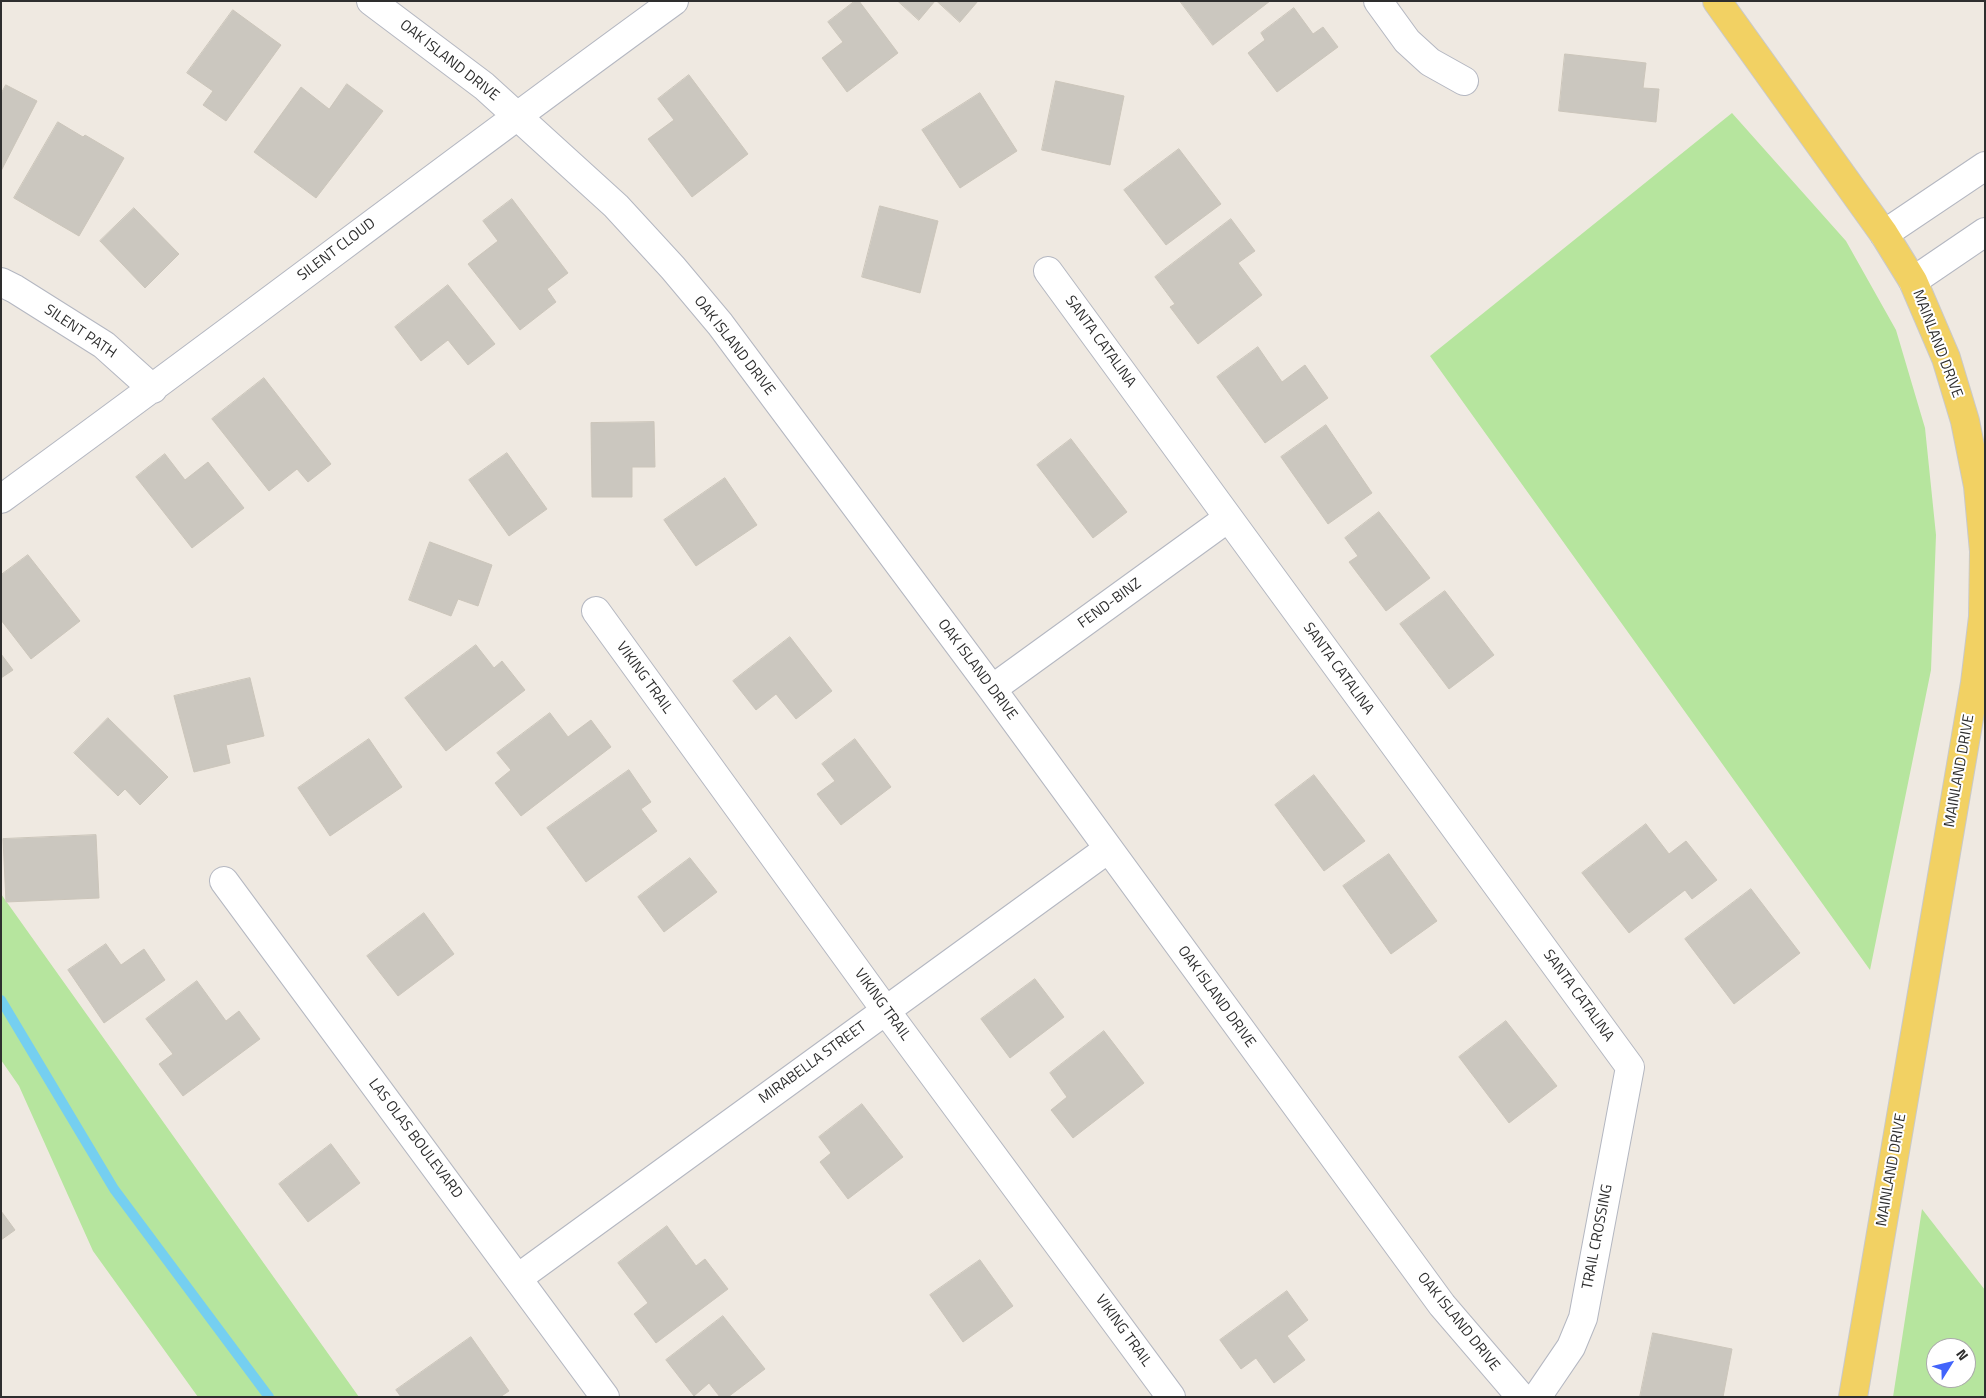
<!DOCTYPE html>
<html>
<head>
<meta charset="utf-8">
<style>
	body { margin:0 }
	#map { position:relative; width:1986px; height:1398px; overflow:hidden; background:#efe9e1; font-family:"Titillium Web",sans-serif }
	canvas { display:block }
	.frame { position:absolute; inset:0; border:2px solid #2e2e2e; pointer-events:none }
	.north { position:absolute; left:1926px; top:1338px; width:50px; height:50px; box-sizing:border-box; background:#fff; border:1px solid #ababab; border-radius:50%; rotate:54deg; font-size:14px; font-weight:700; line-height:20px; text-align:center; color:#2e2e2e }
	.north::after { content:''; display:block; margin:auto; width:18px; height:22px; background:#4264fb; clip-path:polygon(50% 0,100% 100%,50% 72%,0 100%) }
</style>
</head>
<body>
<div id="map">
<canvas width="1986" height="1398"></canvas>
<div class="frame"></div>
<div class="north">N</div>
</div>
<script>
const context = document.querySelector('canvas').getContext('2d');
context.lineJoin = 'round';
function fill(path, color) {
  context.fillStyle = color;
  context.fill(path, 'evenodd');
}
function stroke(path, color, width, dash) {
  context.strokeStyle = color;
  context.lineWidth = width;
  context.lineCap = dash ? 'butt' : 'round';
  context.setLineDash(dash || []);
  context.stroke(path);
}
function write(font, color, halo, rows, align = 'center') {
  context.font = font + ' "Titillium Web",sans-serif';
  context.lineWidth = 4;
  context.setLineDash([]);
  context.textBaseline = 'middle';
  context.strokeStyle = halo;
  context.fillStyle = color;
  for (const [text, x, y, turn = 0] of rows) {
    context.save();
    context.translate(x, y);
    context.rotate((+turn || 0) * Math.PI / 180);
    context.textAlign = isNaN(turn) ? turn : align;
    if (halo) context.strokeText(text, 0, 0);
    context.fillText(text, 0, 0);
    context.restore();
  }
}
fill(new Path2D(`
	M1732 113 1846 241 1896 330 1925 428 1936 535 1931 670 1870 970 1430 356Z
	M1 894 359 1397H198L93 1251 19 1086 1 1060Z
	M1922 1209 1985 1290V1397H1893ZM1936 1348H1966V1378H1936Z`), '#b6e59e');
stroke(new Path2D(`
	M1 1000 114 1189 269 1397`), '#75cff0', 10);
const building = new Path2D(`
	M855 1H859L898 53 847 92 822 58 843 42 828 22Z
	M898 1H935L919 20Z
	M937 1H978L960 22Z
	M1180 1H1270L1213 45Z
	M1294 8 1313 34 1323 27 1338 47 1277 92 1248 53 1265 40 1261 33Z
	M233 10 281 45 226 121 203 105 213 91 187 73Z
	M1565 54 1646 63 1643 88 1659 89 1656 122 1559 111Z
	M689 75 748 154 692 197 648 139 674 120 658 99Z
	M1056 81 1124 96 1110 165 1042 150Z
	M347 84 383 111 316 198 254 152 301 87 329 109Z
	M6 85 37 101 1 171V94Z
	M980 93 1017 151 960 188 922 130Z
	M58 122 83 137 85 135 124 158 79 236 14 198Z
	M1179 149 1221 204 1166 245 1124 190Z
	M512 199 568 273 547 289 556 302 520 330 468 264 498 241 483 221Z
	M880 206 938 221 920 293 862 277Z
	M134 208 179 254 145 288 100 241Z
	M1231 219 1255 251 1238 263 1262 295 1198 344 1170 307 1175 304 1155 277Z
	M448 285 495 344 468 365 448 340 421 361 395 327Z
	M1258 347 1282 382 1305 365 1328 398 1265 443 1217 377Z
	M264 378 331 464 308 482 297 469 269 491 212 419Z
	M654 422 655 467H632V497H592L591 423Z
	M1326 425 1372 493 1328 524 1281 457Z
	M1071 439 1127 512 1093 538 1037 465Z
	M507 453 547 509 509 536 469 480Z
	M165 454 185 480 208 462 244 508 192 548 136 477Z
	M725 478 757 525 696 566 664 520Z
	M1379 512 1430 578 1386 611 1349 562 1358 556 1345 538Z
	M430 542 492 565 478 606 458 599 451 616 409 600Z
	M28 555 80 621 31 659 1 620V575Z
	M1445 591 1494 655 1449 689 1400 624Z
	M790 637 832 691 796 719 776 694 756 710 733 681Z
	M476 645 494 668 502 661 525 690 446 751 405 698Z
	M1 654 13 670 1 678Z
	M250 678 264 736 226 745 230 763 194 772 174 696Z
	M550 713 568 737 591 720 611 747 521 816 495 783 511 770 497 753Z
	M108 718 168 777 140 805 125 789 118 796 74 753Z
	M369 739 402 787 330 836 298 788Z
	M855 739 891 787 841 825 817 794 835 781 822 764Z
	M629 770 651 802 641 809 657 831 586 882 547 828Z
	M1314 775 1365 841 1324 871 1275 805Z
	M1646 824 1669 854 1686 841 1717 880 1692 899 1685 890 1629 933 1582 873Z
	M96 835 99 898 6 902 3 839Z
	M1389 854 1437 921 1391 954 1343 886Z
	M690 858 717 892 664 932 638 897Z
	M1751 889 1800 953 1734 1004 1685 939Z
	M424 913 454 954 398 996 367 956Z
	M106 944 121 965 144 949 165 980 104 1023 68 970Z
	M1035 979 1064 1017 1010 1058 981 1019Z
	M197 981 226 1021 239 1011 260 1039 183 1096 159 1064 173 1054 146 1019Z
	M1506 1021 1557 1086 1509 1123 1459 1057Z
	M1104 1031 1144 1083 1073 1138 1051 1110 1067 1097 1050 1073Z
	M862 1104 903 1157 848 1199 820 1162 831 1153 819 1137Z
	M331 1144 360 1183 308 1222 279 1184Z
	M1 1211 15 1230 1 1240Z
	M667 1226 696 1266 705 1259 728 1289 656 1343 634 1314 648 1303 618 1263Z
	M980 1260 1013 1306 963 1342 930 1295Z
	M1287 1291 1308 1320 1287 1336 1305 1360 1274 1383 1256 1358 1241 1369 1220 1340Z
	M723 1316 765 1369 728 1397H720L709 1383 694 1396 666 1360Z
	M1653 1333 1732 1349 1723 1397H1640Z
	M471 1337 509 1391 500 1397H401L396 1390Z`);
fill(building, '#cbc7bf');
stroke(building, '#cbc5ba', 1);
const minor = new Path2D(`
	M371 1 484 86 616 206 673 268 720 324 992 689 1442 1305 1521 1397
	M1378 1 1407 41 1430 62 1464 81
	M1884 234 1985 166
	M1048 271 1630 1067 1583 1318 1571 1347 1537 1397
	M1913 281 1985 232
	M1 282 15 289 104 345 153 389
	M1 499C227 335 448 165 674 1
	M596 611 886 1011 1171 1397
	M992 689 1228 518
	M224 881 605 1397
	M518 1278 1108 849`);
const major = new Path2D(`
	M1717 1 1884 234 1913 281 1946 358 1965 421 1978 486 1984 551 1983 617 1975 683 1853 1397`);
stroke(minor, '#b4b7c1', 30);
stroke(major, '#c9c9c9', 30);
stroke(minor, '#fff', 28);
stroke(major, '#f2d163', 28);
write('15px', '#2e2e2e', '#fff', [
	["OAK ISLAND DRIVE",449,61,38],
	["SILENT CLOUD",337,250,-37],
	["SILENT PATH",80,332,34],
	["SANTA CATALINA",1100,342,54],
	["MAINLAND DRIVE",1937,344,69],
	["OAK ISLAND DRIVE",734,346,52],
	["FEND-BINZ",1110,604,-36],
	["SANTA CATALINA",1338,669,54],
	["OAK ISLAND DRIVE",977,670,53],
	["VIKING TRAIL",644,678,54],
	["MAINLAND DRIVE",1960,771,-80],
	["SANTA CATALINA",1578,996,54],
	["OAK ISLAND DRIVE",1216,997,54],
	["VIKING TRAIL",882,1005,54],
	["MIRABELLA STREET",813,1063,-36],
	["LAS OLAS BOULEVARD",415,1139,53],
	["MAINLAND DRIVE",1892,1170,-80],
	["TRAIL CROSSING",1598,1237,-79],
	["OAK ISLAND DRIVE",1458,1322,51],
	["VIKING TRAIL",1123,1331,54]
]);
</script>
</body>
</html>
